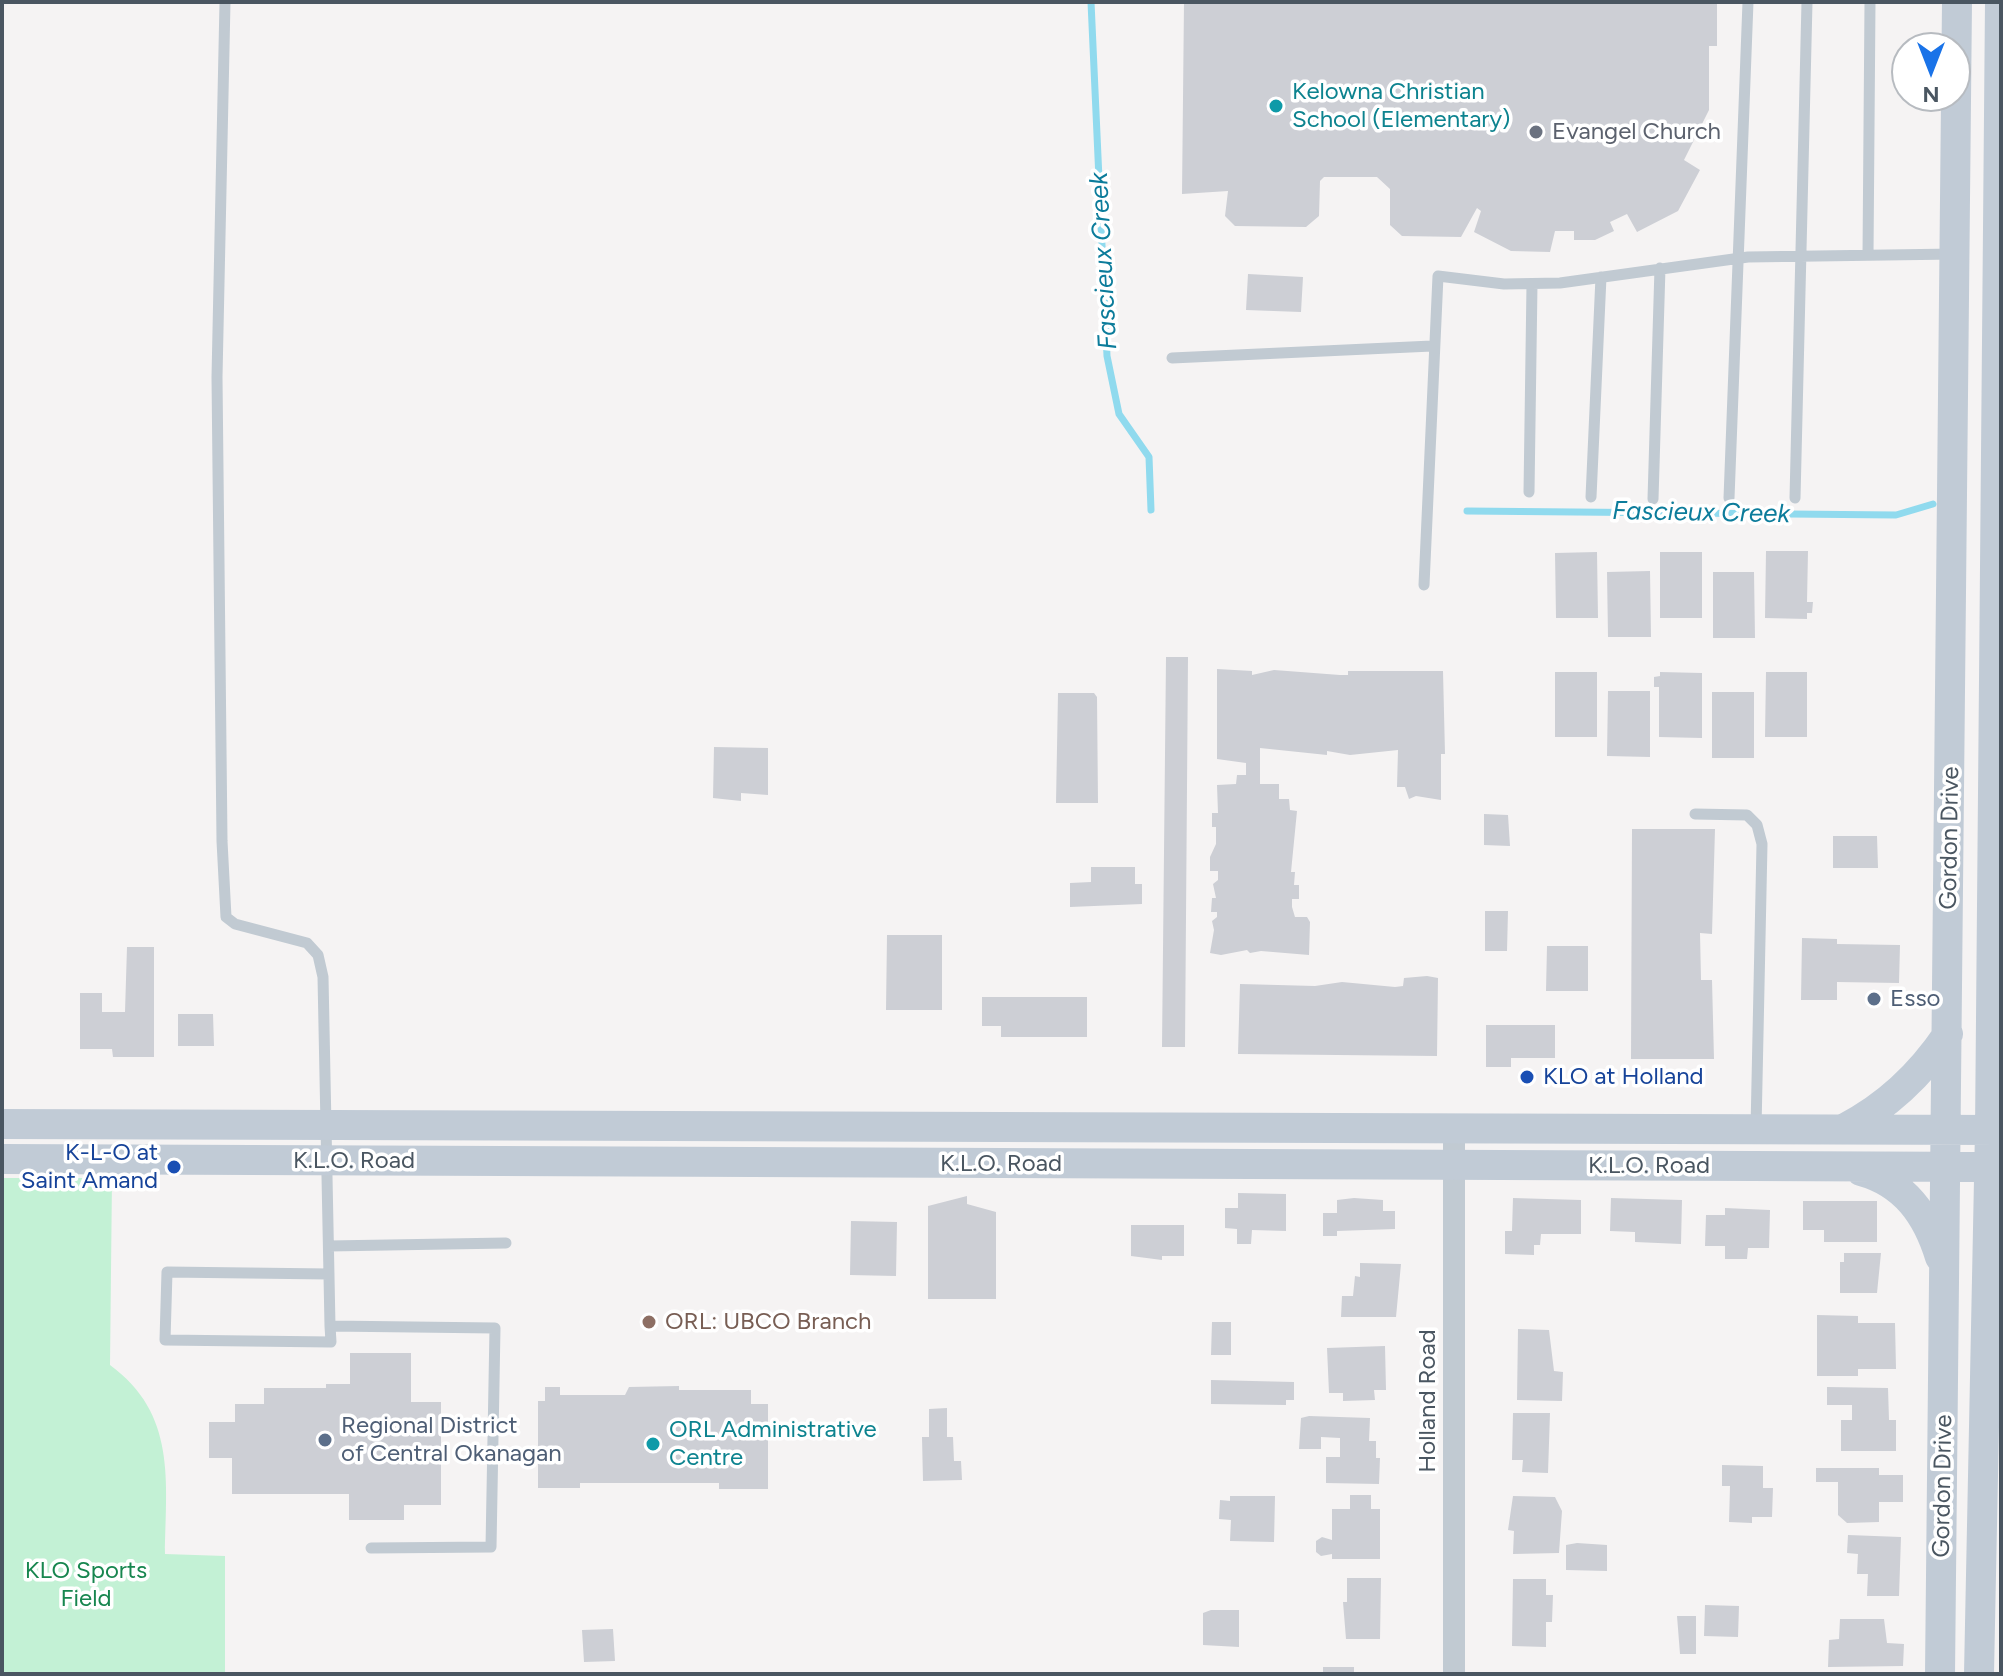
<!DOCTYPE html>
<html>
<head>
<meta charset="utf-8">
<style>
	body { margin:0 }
	#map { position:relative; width:2003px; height:1676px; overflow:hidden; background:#f5f3f3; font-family:Figtree,sans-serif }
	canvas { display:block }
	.frame { position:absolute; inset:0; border:4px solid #4a5661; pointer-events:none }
	.north { position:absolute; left:1891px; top:32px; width:80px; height:80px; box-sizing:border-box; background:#fff; border:2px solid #b7bbc0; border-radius:50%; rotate:180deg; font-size:22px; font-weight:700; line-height:32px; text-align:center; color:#4a5661 }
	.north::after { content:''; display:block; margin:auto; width:28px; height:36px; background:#1a73e8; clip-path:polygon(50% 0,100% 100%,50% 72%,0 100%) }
</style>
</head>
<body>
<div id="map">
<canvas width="2003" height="1676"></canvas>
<div class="frame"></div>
<div class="north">N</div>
</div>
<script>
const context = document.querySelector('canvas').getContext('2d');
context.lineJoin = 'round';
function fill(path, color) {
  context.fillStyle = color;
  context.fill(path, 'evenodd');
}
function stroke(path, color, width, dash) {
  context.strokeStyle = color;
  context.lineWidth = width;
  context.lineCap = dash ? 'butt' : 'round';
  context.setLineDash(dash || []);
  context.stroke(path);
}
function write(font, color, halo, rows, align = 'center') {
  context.font = font + ' Figtree,sans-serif';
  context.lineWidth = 7;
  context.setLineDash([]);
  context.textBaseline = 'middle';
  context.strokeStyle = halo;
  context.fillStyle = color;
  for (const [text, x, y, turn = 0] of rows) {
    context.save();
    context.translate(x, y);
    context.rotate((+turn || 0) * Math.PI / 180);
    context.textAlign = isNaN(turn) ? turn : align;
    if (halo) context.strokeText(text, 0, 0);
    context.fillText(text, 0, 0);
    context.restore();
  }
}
fill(new Path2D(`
	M2 1178H112L110 1365C177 1414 166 1481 165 1554L225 1556V1674H2Z`), '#c3f1d5');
stroke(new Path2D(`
	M1091 2 1107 356 1119 414 1149 457 1151 510
	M1467 511 1896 515 1933 504`), '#90daee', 7);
fill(new Path2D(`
	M1184 2H1717V46H1709V110L1684 160 1700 170 1678 211 1637 232 1627 214 1610 222 1614 231 1595 240H1574V231H1555L1550 252 1511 251 1474 232 1481 211 1477 208 1461 237 1402 236 1390 225V189L1377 177H1324L1320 181 1319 216 1306 227 1235 226 1225 216 1228 191 1182 194Z
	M1248 274 1303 277 1301 312 1246 310Z
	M1766 551H1808L1807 602H1813L1812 613H1807V619L1765 618Z
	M1597 552 1598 618H1556L1555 553Z
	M1660 552H1702V618H1660Z
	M1650 571 1651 637H1608L1607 572Z
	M1713 572H1754L1755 638H1713Z
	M1166 657H1188L1185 1047H1162Z
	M1217 669 1252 671V675L1274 670 1340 675H1348V671H1443L1445 754H1441V800L1416 796 1409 799 1405 787H1397L1398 750 1350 755 1327 751V755L1260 748V784H1279V799H1289L1290 810 1297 811 1291 872H1295L1294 885H1299V899H1292V907L1295 917H1307L1310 922 1309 955 1261 951 1250 953 1247 950 1221 955 1210 953 1214 930 1212 921 1217 917V912H1211L1212 898H1216L1213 884 1218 880V871H1210V857L1216 844V827H1212V813H1218L1217 785 1236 784 1237 775H1246V763L1217 759Z
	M1555 672H1597V737H1555Z
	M1660 672 1702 673V738L1659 737V687H1654V677L1660 676Z
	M1766 672H1807V737H1765Z
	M1608 691H1650V757L1607 756Z
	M1712 692H1754V758H1712Z
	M1058 693H1094L1097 697 1098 803H1056Z
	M714 747 768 748V795L741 793V801L713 798Z
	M1484 814 1508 815 1510 846 1484 845Z
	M1632 829H1715L1712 934 1700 933 1701 980H1712L1714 1059H1631Z
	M1833 836H1877L1878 868H1833Z
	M1091 867H1135V884H1142V904L1070 907V883L1091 882Z
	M1485 911H1508L1507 951H1485Z
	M887 935H942V1010H886Z
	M1802 938 1837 939V944L1900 945 1899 983 1837 982V1000H1801Z
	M1547 946H1588V991H1546Z
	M127 947H154V1057H113L112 1049H80V993H102V1012H125Z
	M1427 976 1438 978 1437 1056 1238 1054 1240 984 1315 986 1342 982 1395 987 1403 986 1404 978Z
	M982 997H1087V1037H1001V1026H982Z
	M178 1014H213L214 1046H178Z
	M1486 1025H1555V1058H1511V1067H1486Z
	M1238 1193 1286 1194V1231L1252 1230 1251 1244H1237V1229L1225 1228V1208H1238Z
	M967 1196V1204L996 1212V1299H928V1206Z
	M1354 1198 1383 1200V1211H1395V1229L1337 1231V1236H1323V1213H1337V1200Z
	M1513 1198 1581 1200V1234H1541L1540 1245H1534V1255L1505 1254V1231H1512Z
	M1611 1198 1682 1200 1681 1244 1635 1242V1232L1610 1231Z
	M1803 1201H1877V1242H1824V1230H1803Z
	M1725 1208 1770 1210 1769 1248H1748L1747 1259H1725V1246H1705L1706 1215H1725Z
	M851 1221 897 1222 896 1276 850 1275Z
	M1131 1225H1184V1256H1162V1260L1131 1256Z
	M1844 1253H1881L1877 1293H1840V1262H1844Z
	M1360 1263 1401 1264 1396 1317H1341L1342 1296H1353L1355 1276 1360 1277Z
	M1817 1315 1858 1316V1323H1895L1896 1369H1858V1376H1817Z
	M1212 1322H1231V1355H1211Z
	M1518 1329 1549 1330 1554 1371 1563 1372 1562 1401 1517 1400Z
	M1385 1346 1386 1390H1374L1375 1400 1343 1401V1393H1329L1327 1348Z
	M350 1353H411V1402H441V1505H404V1520H349V1494H232V1458H209V1422H235V1404H264V1388H326V1384H350Z
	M1211 1380 1294 1382V1400H1286V1405L1211 1404Z
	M679 1386V1390H751V1404H768V1489H719V1483H580V1488H538V1401H545V1387H560V1395H625L629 1387Z
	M1827 1387 1888 1388 1889 1420H1896V1451H1841V1420H1852V1405H1827Z
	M947 1408V1437H953L954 1461H961L962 1480 923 1481 922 1437H929V1409Z
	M1513 1413H1550L1548 1473 1522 1472 1523 1460H1512Z
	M1309 1416 1370 1418 1369 1441H1376V1458H1380L1379 1484 1326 1483V1457H1340V1438L1321 1437V1449H1299L1301 1418Z
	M1722 1465 1763 1466V1488H1773L1772 1517H1752V1523L1729 1522 1730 1486H1722Z
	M1816 1468H1879V1475H1903V1502H1879V1522L1847 1523 1838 1515V1482H1816Z
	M1350 1495H1371V1509H1380V1559H1332V1554L1321 1556 1316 1552V1541L1322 1537 1332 1540V1509H1350Z
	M1230 1496H1275L1274 1542 1230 1541 1231 1520 1219 1519 1220 1500 1230 1501Z
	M1513 1496 1555 1497 1562 1511 1559 1553 1513 1554 1514 1531 1508 1530Z
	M1848 1535 1901 1537 1899 1596H1867L1868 1574H1857L1858 1554 1847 1553Z
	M1577 1543 1607 1545V1571L1566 1570V1545Z
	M1347 1578H1381L1380 1639H1346L1343 1602H1347Z
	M1513 1579H1546V1595H1553L1552 1622H1546V1647L1512 1646Z
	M1705 1605 1739 1606 1738 1637 1704 1636Z
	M1211 1610H1239V1647L1203 1645V1613Z
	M1677 1616H1696V1654H1680Z
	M1840 1619H1884L1887 1643 1904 1644 1903 1666 1828 1667 1829 1640 1839 1639Z
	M613 1629 615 1661 584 1662 582 1630Z
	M1323 1667H1354V1674H1323Z`), '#cdcfd5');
stroke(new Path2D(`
	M225 2 217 377 222 841 226 917 235 924 307 943 318 955 323 977 330 1326 495 1328 491 1547 371 1548
	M1868 255 1870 2
	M1172 358 1432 346
	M1529 492 1532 284
	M1591 497 1601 277
	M1729 498 1748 2
	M1795 498 1807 2
	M1653 499 1660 268
	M1424 585 1438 276 1504 284 1560 283 1748 257 1955 254
	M1695 814 1747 815 1757 825 1762 844 1756 1129
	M329 1246 506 1243
	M329 1274 167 1272 165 1340 331 1342 330 1326`), '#c1cad2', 11);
stroke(new Path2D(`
	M1454 1128V1674`), '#c1cad2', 22);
stroke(new Path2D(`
	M2 1124 2001 1130
	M1845 1128C1888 1106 1921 1074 1948 1034
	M2 1159 2001 1167
	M1861 1171C1905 1183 1927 1215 1940 1257
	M1940 1674 1957 2
	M1979 1674 1990 1130 2000 2`), '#c1cbd6', 30);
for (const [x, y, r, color] of [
	[1276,106,8,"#0f9aa8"],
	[1536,132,8,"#6b7280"],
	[1874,999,8,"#5c6f8a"],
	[1527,1077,8,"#1a4fb4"],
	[174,1167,8,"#1a4fb4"],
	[649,1322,8,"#8d6e63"],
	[325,1440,8,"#5c6f8a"],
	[653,1444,8,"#0f9aa8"]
]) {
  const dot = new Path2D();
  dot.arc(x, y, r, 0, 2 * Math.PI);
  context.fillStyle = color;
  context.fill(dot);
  stroke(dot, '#fff', 3);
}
write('24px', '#0d838f', '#fff', [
	["Kelowna Christian",1292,92],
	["School (Elementary)",1292,120],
	["ORL Administrative",669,1430],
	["Centre",669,1458]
], 'left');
write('24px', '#5b616d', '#fff', [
	["Evangel Church",1552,132]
], 'left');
write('24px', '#4a5661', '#fff', [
	["Gordon Drive",1950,838,-89],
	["K.L.O. Road",354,1161],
	["K.L.O. Road",1001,1164],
	["K.L.O. Road",1649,1166],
	["Holland Road",1428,1401,-90],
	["Gordon Drive",1943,1486,-89]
]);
write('24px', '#4e5e75', '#fff', [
	["Esso",1890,999],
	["Regional District",341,1426],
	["of Central Okanagan",341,1454]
], 'left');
write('24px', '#164399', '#fff', [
	["KLO at Holland",1543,1077],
	["K-L-O at",158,1153,"right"],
	["Saint Amand",158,1181,"right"]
], 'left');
write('24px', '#785e54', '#fff', [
	["ORL: UBCO Branch",665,1322]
], 'left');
write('24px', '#17864f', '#fff', [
	["KLO Sports",86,1571],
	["Field",86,1599]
]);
write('italic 26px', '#0c7c9b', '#fff', [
	["Fascieux Creek",1104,261,-93],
	["Fascieux Creek",1701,513,1]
]);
</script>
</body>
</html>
